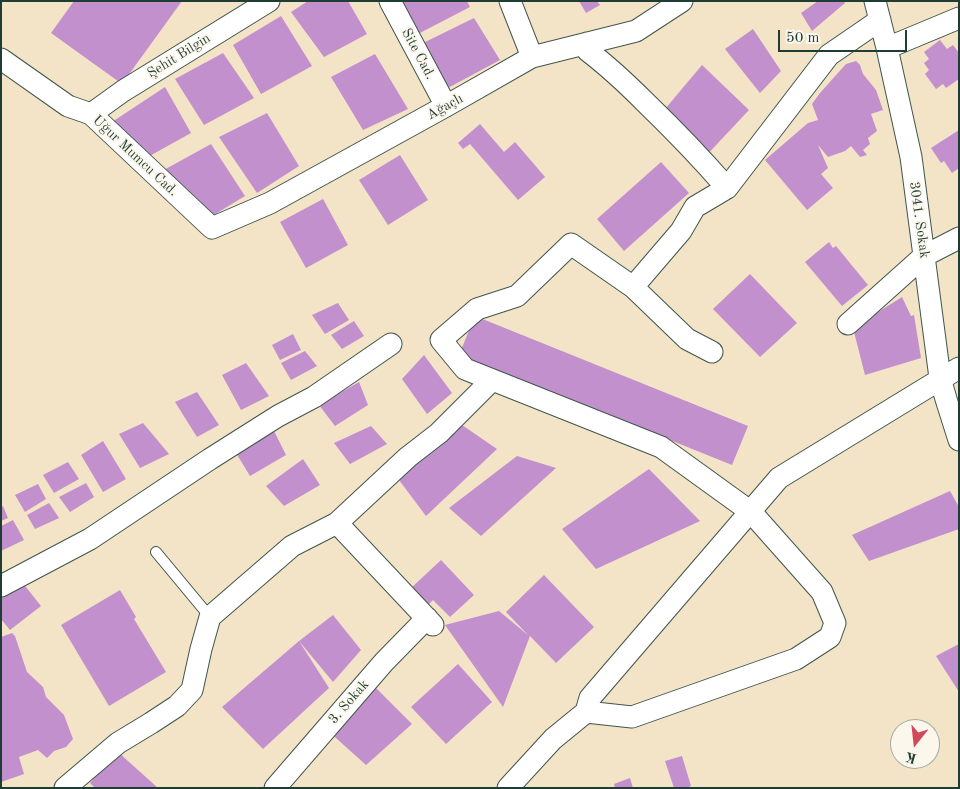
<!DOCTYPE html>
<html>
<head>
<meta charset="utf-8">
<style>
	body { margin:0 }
	#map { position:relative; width:960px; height:789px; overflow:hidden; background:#f3e3c7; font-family:"Old Standard TT",serif }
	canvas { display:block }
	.frame { position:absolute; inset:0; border:2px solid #1f3d34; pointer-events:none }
	.north { position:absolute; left:890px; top:719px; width:50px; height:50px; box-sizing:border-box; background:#fbf7ec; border:1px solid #a3ada2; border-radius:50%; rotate:196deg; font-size:14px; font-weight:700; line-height:20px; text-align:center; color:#1f3d34 }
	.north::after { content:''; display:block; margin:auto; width:18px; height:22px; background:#d1495b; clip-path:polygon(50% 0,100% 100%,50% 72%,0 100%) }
	.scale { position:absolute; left:778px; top:30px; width:129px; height:22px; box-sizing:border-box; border:2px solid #1f3d34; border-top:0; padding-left:6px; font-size:15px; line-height:18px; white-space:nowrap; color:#1f3d34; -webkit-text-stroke:4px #fbf7ec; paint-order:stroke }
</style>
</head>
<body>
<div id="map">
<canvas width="960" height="789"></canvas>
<div class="frame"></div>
<div class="north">K</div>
<div class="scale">50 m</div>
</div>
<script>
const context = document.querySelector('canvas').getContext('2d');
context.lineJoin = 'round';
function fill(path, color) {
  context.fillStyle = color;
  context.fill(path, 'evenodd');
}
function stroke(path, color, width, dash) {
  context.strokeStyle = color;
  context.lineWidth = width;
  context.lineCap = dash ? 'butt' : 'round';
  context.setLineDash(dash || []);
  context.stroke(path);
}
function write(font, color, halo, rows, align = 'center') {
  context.font = font + ' "Old Standard TT",serif';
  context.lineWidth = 4;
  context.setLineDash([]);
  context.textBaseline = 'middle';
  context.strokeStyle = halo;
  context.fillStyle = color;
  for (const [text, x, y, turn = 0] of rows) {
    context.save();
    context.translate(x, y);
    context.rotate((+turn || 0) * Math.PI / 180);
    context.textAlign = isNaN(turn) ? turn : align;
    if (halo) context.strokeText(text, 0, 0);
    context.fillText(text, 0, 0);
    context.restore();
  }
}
fill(new Path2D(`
	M74 1H182L122 84 51 33Z
	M308 1H348L367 34 324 57 291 12Z
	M396 1H467L470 7 414 36Z
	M579 1H597L600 5 586 13Z
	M818 1H844L845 3 812 31 801 13Z
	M281 16 312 66 261 94 233 45Z
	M474 18 500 60 446 89 421 44Z
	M753 29 781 71 760 93 725 49Z
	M940 40 947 49 953 45 959 53V79L946 88 943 84 936 89 925 74 929 70 924 63 929 59 924 52Z
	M223 53 254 98 204 125 175 79Z
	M375 54 408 109 363 130 331 77Z
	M856 61 860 65 863 74 876 90 883 110 871 114 877 131 868 138 870 144 863 150 867 155 860 157 851 146 845 151 828 157 818 145 828 168 821 174 833 188 807 210 765 160 808 123 818 120 812 104 820 93 846 64Z
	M702 65 749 110 703 159 660 115Z
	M165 87 191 133 146 158 112 122Z
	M267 113 299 166 257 193 219 137Z
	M480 124 504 152 515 142 545 177 518 200 470 144 463 149 458 143Z
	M959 130V168L952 173 944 161 941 163 931 148Z
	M211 144 245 196 212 216 162 171Z
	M400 155 428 200 388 225 359 180Z
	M661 162 689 193 624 251 597 219Z
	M323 199 348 245 306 268 280 222Z
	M829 242 833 248 836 246 868 285 842 306 805 262Z
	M750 274 797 323 760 357 713 309Z
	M902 297 911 316 914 315 921 358 865 375 853 328Z
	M338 303 349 320 325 334 312 315Z
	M475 316 748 426 732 465 459 355Z
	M354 321 364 336 342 349 331 335Z
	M293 334 301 350 280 360 272 345Z
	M305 351 317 366 291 380 281 363Z
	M424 355 452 393 427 414 402 379Z
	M246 363 269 396 241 410 222 375Z
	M359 382 368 405 335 426 319 405Z
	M197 392 219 425 197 437 175 402Z
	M143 423 169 454 140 468 119 434Z
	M462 425 497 449 426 516 396 476Z
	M371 426 387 444 350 464 334 443Z
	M274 431 286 455 250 476 236 453Z
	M103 441 126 479 103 492 81 455Z
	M517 456 556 468 481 536 449 508Z
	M303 459 320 485 284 506 266 486Z
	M68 462 79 479 54 493 43 475Z
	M649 469 700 521 596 569 562 529Z
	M86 483 94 497 70 512 59 497Z
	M38 484 46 499 25 512 15 495Z
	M950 491 959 507V529L869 561 852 535Z
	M49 503 59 518 35 529 27 515Z
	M3 506 8 518 1 521V507Z
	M13 520 24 540 1 551V526Z
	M441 560 474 595 450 617 433 600 425 608 409 590Z
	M544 575 594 627 556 663 530 636 503 707 445 625 499 611 528 635 506 612Z
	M22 582 41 606 10 630 1 619V597Z
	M120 590 136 617 134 619 166 672 109 706 61 625Z
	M333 615 361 650 333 682 299 641 329 688 263 749 222 707 299 641Z
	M12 633 15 636 27 672 43 687 46 697 64 715 73 739 66 747 54 751 47 758 38 750 19 757 24 774 1 782V637Z
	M959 644V692L936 656Z
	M458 664 492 702 446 744 411 707Z
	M374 686 412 724 366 765 326 729Z
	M118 752 158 788H95L90 783Z
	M682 756 691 786 686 788H674L665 761Z
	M630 778 633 788H615L614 784Z`), '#c390ce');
const lane = new Path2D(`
	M156 552 210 617`);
const street = new Path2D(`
	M390 1 446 106
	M510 1 532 57
	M875 1 887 48 911 157 940 378 946 399 959 440
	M587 43 588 51C609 67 627 84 645 102 674 130 701 158 727 188
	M887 48 959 18
	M1 59 68 106 91 114 212 228 270 203 446 106 532 57 636 31 682 1
	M91 114 123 91 269 1
	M633 287 681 231 695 207 727 188 829 55 880 20
	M848 324 924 256 959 238
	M337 523 433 625
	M1 586 90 539 210 459 278 416 314 397 391 344
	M586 712 632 717 796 659 830 637 835 623 822 592 751 512 661 447 465 369 441 340 477 309 517 296 571 244 633 287 687 339 712 352
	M65 788 118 743 151 723 177 706 192 690 201 649 210 617 292 546 337 523 408 457 439 433 492 380
	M275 788 384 662 427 618
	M508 788 553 739 586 712 590 698 779 478 959 368`);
stroke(lane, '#3f564a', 12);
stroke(street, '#3f564a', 23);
stroke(lane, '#fff', 10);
stroke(street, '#fff', 21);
write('14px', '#1f3d34', '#fbf7ec', [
	["Site Cad.",418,54,62],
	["Şehit Bilgin",179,56,-32],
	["Ağaçlı",445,107,-29],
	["Uğur Mumcu Cad.",135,156,43],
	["3041. Sokak",919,220,82],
	["3. Sokak",349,702,-49]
]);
</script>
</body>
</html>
